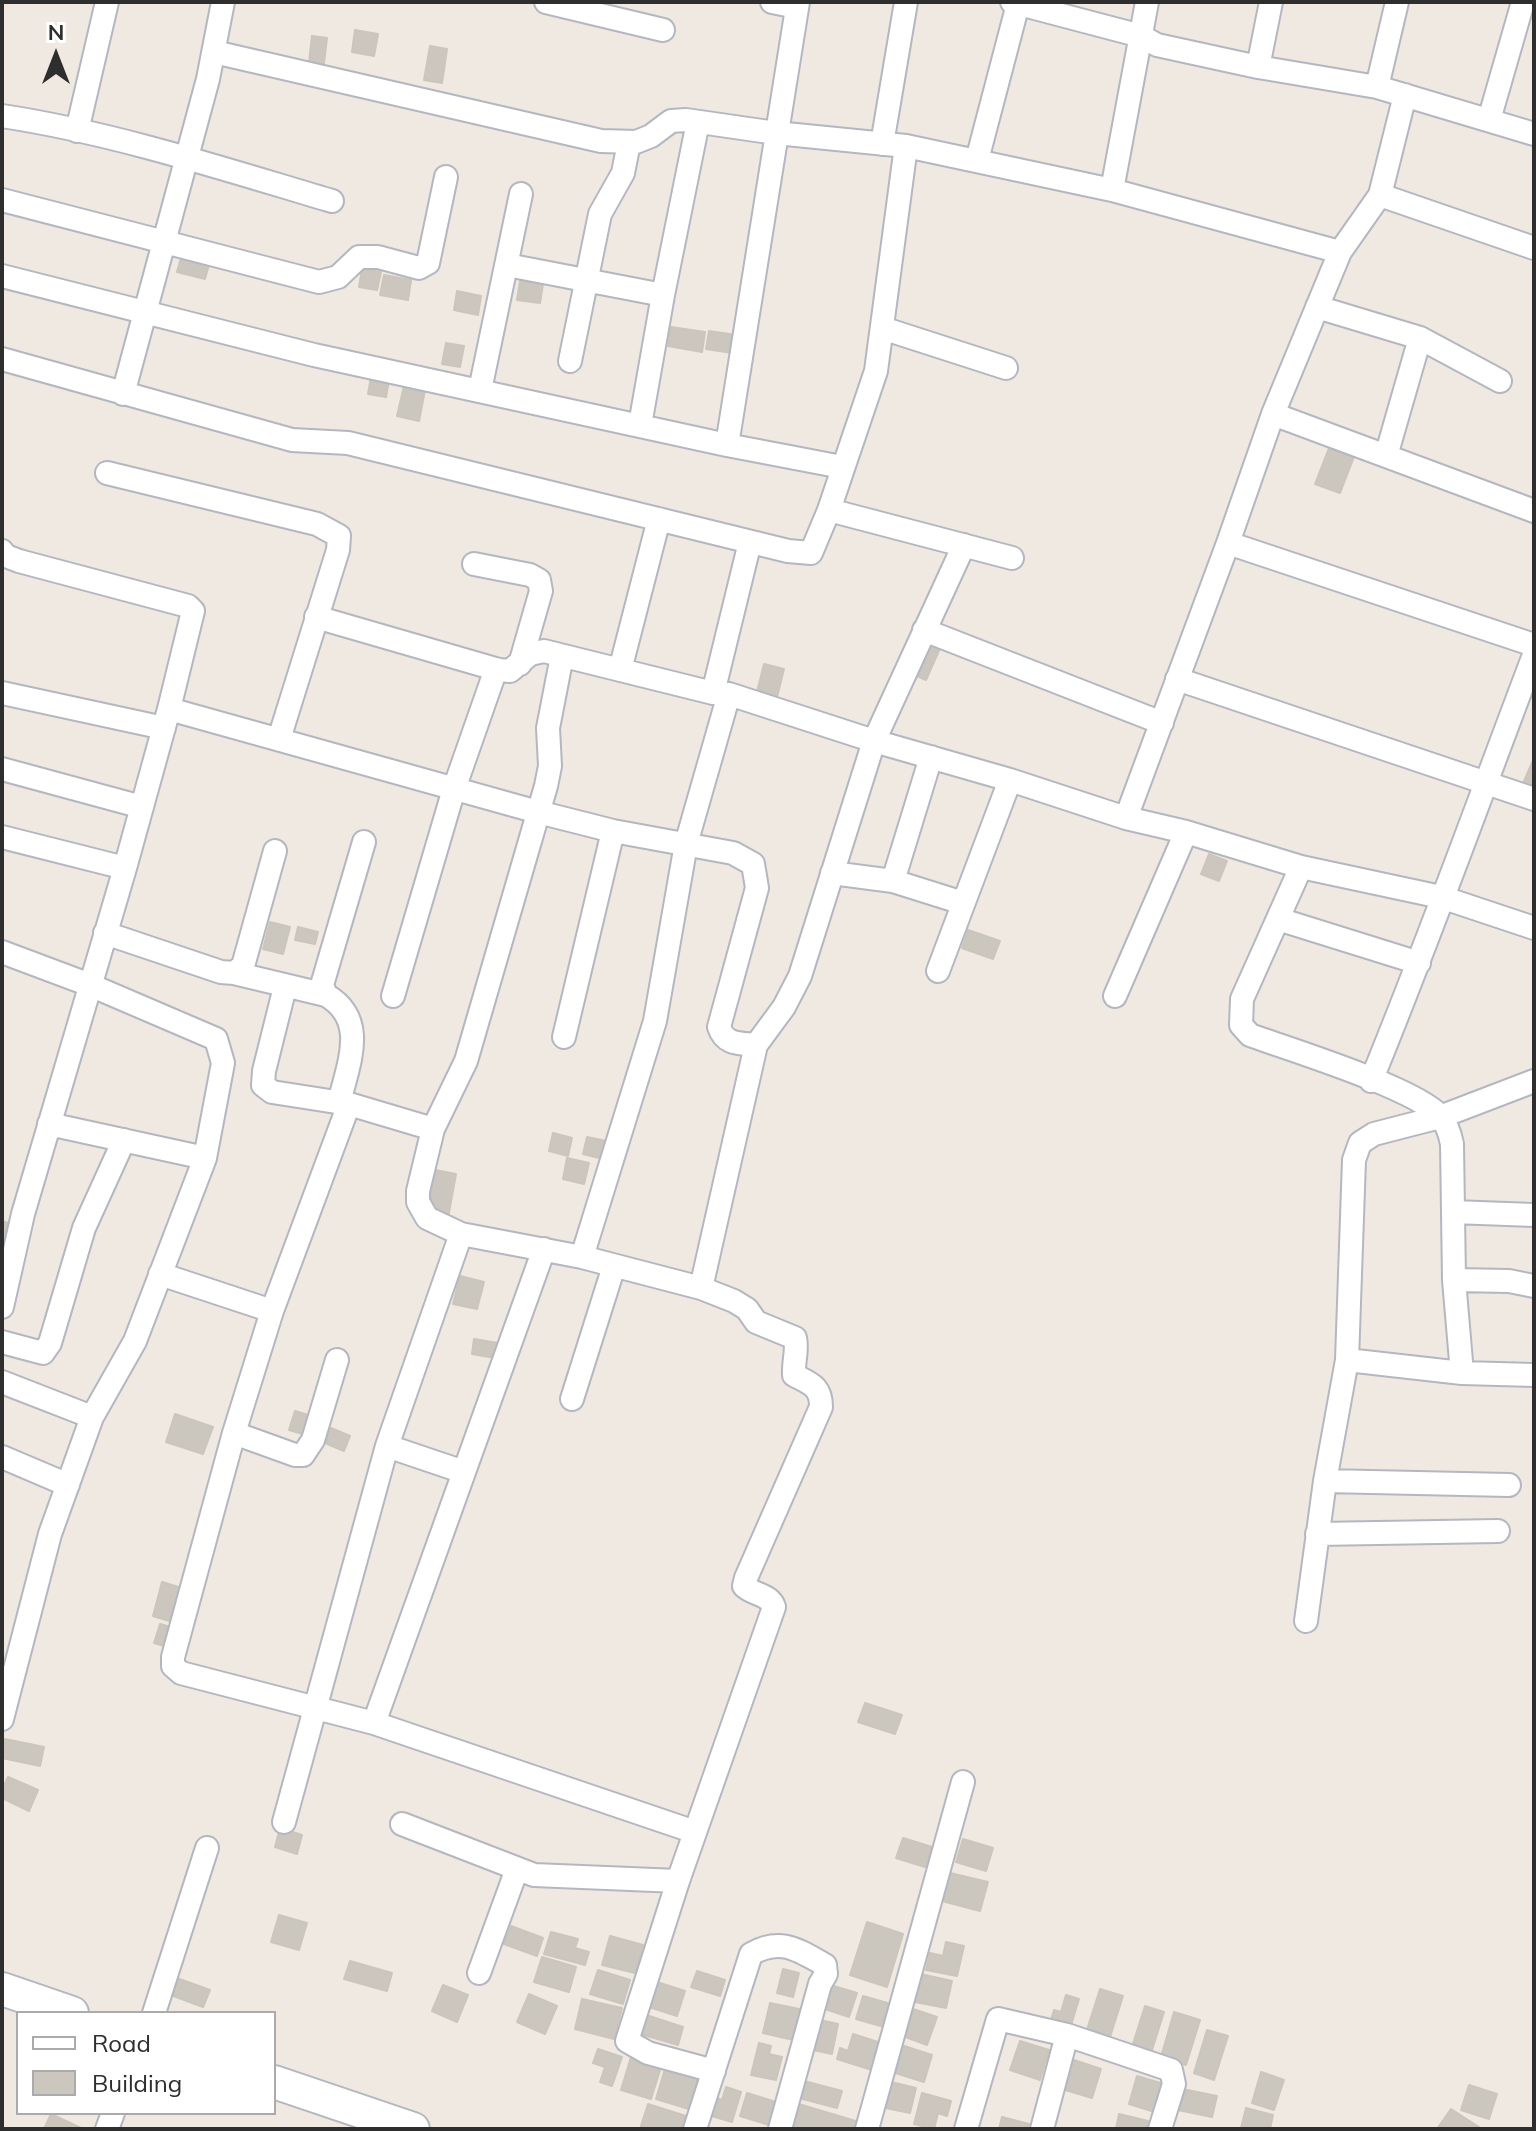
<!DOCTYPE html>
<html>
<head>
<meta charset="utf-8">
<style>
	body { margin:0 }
	#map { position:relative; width:1536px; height:2131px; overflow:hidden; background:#efe9e1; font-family:Mulish,sans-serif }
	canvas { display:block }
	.frame { position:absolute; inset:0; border:4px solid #2e2e2e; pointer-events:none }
	.legend { position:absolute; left:16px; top:2011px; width:260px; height:104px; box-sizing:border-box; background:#fff; border:2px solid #ababab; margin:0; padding:10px 14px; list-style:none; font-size:24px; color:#2e2e2e }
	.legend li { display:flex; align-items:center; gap:16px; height:40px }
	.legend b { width:40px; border:2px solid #ababab }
	.north { position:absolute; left:16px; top:16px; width:80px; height:80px; -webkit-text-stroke:6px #fff; paint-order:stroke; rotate:0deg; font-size:22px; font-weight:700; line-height:32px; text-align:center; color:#2e2e2e }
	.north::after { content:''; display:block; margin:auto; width:28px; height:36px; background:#2e2e2e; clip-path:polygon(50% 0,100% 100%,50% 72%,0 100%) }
</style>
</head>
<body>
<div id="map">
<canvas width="1536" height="2131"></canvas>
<div class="frame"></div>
<ul class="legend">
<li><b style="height:10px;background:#fff"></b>Road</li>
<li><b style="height:22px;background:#cbc7bf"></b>Building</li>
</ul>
<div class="north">N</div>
</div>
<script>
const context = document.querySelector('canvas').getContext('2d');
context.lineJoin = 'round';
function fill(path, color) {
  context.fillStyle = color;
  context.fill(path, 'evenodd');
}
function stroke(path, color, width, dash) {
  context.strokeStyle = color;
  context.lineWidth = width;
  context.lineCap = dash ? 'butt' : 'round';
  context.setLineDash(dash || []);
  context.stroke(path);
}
const building = new Path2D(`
	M355 30 378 34 374 56 352 52Z
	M312 36 327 38 322 80 307 79Z
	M430 46 447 49 442 83 424 80Z
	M182 254 210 261 205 279 177 272Z
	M362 269 381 272 377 290 359 287Z
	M384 275 411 280 408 300 380 295Z
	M520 281 543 284 540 303 517 300Z
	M457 291 481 296 478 315 454 310Z
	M671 327 705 332 702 352 668 346Z
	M709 331 749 337 746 355 706 349Z
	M446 343 464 346 460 367 442 364Z
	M371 377 389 380 386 397 368 394Z
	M404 386 425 390 419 421 397 416Z
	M1329 448 1354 457 1340 493 1315 484Z
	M925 639 941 646 926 680 910 673Z
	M764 664 784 669 776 701 756 696Z
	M1534 758V791L1522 786Z
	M1209 854 1227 861 1219 881 1201 874Z
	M270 922 290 927 283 954 263 949Z
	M298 927 318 932 315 944 295 940Z
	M968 930 1000 941 993 959 962 948Z
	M553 1133 572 1138 568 1156 549 1151Z
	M587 1137 611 1142 607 1160 583 1154Z
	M567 1158 589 1163 584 1184 563 1179Z
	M435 1170 456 1174 448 1218 426 1214Z
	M2 1221 14 1225 2 1264Z
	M460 1276 484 1282 477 1309 453 1304Z
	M474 1339 498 1343 495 1358 472 1354Z
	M295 1411 315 1417 309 1436 289 1430Z
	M175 1414 213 1427 203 1454 166 1442Z
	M331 1428 350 1436 344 1451 325 1443Z
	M162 1582 185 1589 176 1623 153 1616Z
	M160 1624 174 1628 168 1647 154 1643Z
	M865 1703 902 1715 895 1734 858 1722Z
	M5 1739 44 1747 40 1766 2 1758Z
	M8 1777 38 1790 29 1811 2 1798V1790Z
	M280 1828 302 1835 297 1854 275 1847Z
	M903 1838 932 1847 925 1867 896 1858Z
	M963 1839 993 1848 986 1871 956 1862Z
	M950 1873 988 1882 980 1911 942 1901Z
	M279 1915 307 1923 299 1950 271 1942Z
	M867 1922 903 1934 887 1987 850 1975Z
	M511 1926 543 1938 537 1956 504 1944Z
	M551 1932 578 1939 575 1948 589 1952 585 1965 544 1954Z
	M610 1936 643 1945 635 1973 602 1965Z
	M946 1942 964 1946 957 1976 926 1970 930 1953 943 1956Z
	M542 1957 576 1967 569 1992 534 1982Z
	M350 1961 392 1973 387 1991 344 1979Z
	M783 1969 799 1973 793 1997 777 1993Z
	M598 1970 630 1980 623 2004 590 1994Z
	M697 1971 725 1980 720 1996 691 1987Z
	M916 1973 952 1981 946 2008 910 2001Z
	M174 1977 210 1990 203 2007 168 1994Z
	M657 1982 685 1991 677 2016 649 2007Z
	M827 1984 857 1993 849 2017 819 2007Z
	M443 1985 468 1995 457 2022 432 2011Z
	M1100 1989 1123 1996 1110 2037 1087 2030Z
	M529 1994 557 2006 545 2034 517 2022Z
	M1066 1995 1079 1999 1069 2032 1049 2026 1054 2010 1061 2012Z
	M863 1996 891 2004 884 2027 856 2019Z
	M582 1999 622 2008 614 2039 575 2029Z
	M770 2003 804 2010 798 2041 763 2033Z
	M1145 2006 1164 2012 1151 2053 1132 2047Z
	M910 2008 937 2017 927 2045 900 2035Z
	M1174 2012 1200 2020 1186 2065 1161 2057Z
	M643 2014 683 2027 678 2045 637 2033Z
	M815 2019 838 2024 832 2054 808 2049Z
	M1207 2030 1228 2036 1214 2080 1194 2073Z
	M853 2034 884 2044 875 2071 837 2059 840 2048 848 2051Z
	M1020 2041 1049 2050 1040 2080 1010 2070Z
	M759 2043 771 2046 769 2054 782 2057 776 2080 751 2075Z
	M898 2044 932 2055 924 2082 889 2071Z
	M598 2049 622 2057 612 2086 600 2082 605 2067 593 2063Z
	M631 2057 661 2067 651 2099 621 2090Z
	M1071 2059 1101 2069 1092 2098 1062 2089Z
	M665 2069 698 2079 689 2109 656 2099Z
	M1261 2072 1284 2080 1274 2110 1252 2103Z
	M1137 2076 1167 2085 1158 2113 1129 2104Z
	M800 2080 842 2091 837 2108 795 2097Z
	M887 2081 916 2088 910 2113 881 2107Z
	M1469 2085 1497 2094 1489 2119 1461 2110Z
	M726 2087 741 2092 732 2122 705 2114 711 2096 722 2100Z
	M1182 2089 1217 2096 1212 2117 1178 2110Z
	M747 2093 776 2102 769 2125 740 2116Z
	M922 2093 951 2101 947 2116 938 2113 934 2129 914 2124Z
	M792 2102 859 2122 857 2129H784Z
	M648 2104 686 2116 682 2129H640Z
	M1246 2108 1273 2115 1270 2129 1241 2128Z
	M1451 2109 1482 2129H1437Z
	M51 2114 83 2129H44Z
	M1119 2114 1148 2121 1146 2129H1116Z
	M1002 2117 1029 2124 1028 2129H999Z`);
fill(building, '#cbc7bf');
stroke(building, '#cbc5ba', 2);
const minor = new Path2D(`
	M546 2 663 30
	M772 2 797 7
	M1012 2 1141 36 1157 45 1258 67 1377 87 1534 134
	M214 52 601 141 636 142 651 136 671 121 686 120 776 133 906 146 1112 190 1340 252
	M1258 67 1271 2
	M1377 87 1397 2
	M2 116C114 133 224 169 332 201
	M1489 120 1523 2
	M77 131 107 2
	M882 144 906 2
	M977 160 1018 4
	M1112 190 1147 2
	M1380 195 1534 248
	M2 200 319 282 338 277 359 257H378L419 268 428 263 446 177
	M507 265 663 295
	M2 276 314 355 727 445 842 467
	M1317 307 1420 338 1500 381
	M882 328 1006 368
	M2 359 292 440 348 443 788 551 811 553 829 510 876 371 906 146
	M570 361 600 214 623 173 629 143
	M480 390 521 194
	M123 394 208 79 223 2
	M1273 414 1534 511
	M640 425 663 295 698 122
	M727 445 798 2
	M1386 456 1420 338
	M107 473 317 524 339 536 338 550 279 739
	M829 510 1012 558
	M1228 543 1534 645
	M2 551 6 556 19 561 188 606 193 611 169 709 125 868 23 1214 2 1307
	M474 564 530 575 539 580 541 591 520 664
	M316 617 499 670 510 671 530 654 544 651 713 693 729 694 874 741 1010 780 1126 818 1186 832 1301 867 1441 897 1534 928
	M924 630 1162 723
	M620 670 659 519
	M1177 679 1534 799
	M2 693 164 728
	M713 693 750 542
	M169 709 538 812 613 831 733 853 753 864 757 888 719 1027C725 1045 739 1043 756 1045
	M2 769 142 807
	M1126 818 1228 543 1273 414 1340 252 1380 195 1405 95
	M2 837 125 868
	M1301 867 1242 999 1241 1025 1250 1035C1291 1050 1415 1088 1440 1116 1447 1124 1450 1134 1452 1144L1454 1280 1462 1373
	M832 873 893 881 963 903
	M893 881 931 757
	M1278 919 1419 963
	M105 933 221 972 234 973 243 966 275 851
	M2 952 90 985 216 1039 223 1063 205 1158 135 1341 92 1417 50 1534 2 1719
	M938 971 1010 780
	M234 973 326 995
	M285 987 264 1071 263 1085 272 1092 349 1104 433 1129 418 1191V1202L427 1218 461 1234 582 1257 701 1288 734 1301 747 1309 756 1322 795 1338C798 1351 793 1361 794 1375 811 1384 821 1386 821 1407L746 1578 744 1586C753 1595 770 1594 774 1607L678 1881 627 2041 648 2053 714 2071
	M393 996 454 789 496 669
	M1115 996 1186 832
	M564 1037 613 831
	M1371 1081C1429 940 1480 797 1534 655
	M339 1103C348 1064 369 1020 326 995L322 985 364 842
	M349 1104 272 1311 234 1433 173 1657V1666L181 1673 374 1723 695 1832
	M49 1124 205 1158
	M433 1129 466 1061 546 786 550 766 548 728 562 656
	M1453 1212 1534 1215
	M582 1257 655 1021 686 844 729 694
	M160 1274 272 1311
	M1454 1280 1509 1281 1534 1286
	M701 1288 756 1045 784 1007 800 976 874 741 964 545
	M2 1342 43 1353 50 1343 84 1228 124 1140
	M1347 1360 1462 1373 1534 1375
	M2 1382 92 1417
	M572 1399 614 1266
	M234 1433 295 1455H303L313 1440 337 1360
	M387 1446 464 1472
	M2 1457 68 1485
	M1325 1481 1509 1485
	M1317 1534 1498 1531
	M1306 1621 1325 1481 1347 1360 1354 1160 1360 1143 1374 1134 1440 1117 1534 1081
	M374 1723 544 1249
	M284 1822 387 1446 461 1234
	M402 1824 534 1875 678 1881
	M479 1973 517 1869
	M154 2013 207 1848
	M107 2129 113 2113
	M695 2129 751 1954C781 1937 798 1950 825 1965L826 1974 820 1984 780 2129
	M867 2129 963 1782
	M966 2129 998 2019 1067 2035 1171 2070 1174 2084 1160 2129
	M1042 2129 1067 2035`);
const secondary = new Path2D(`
	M2 1989 72 2013
	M274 2082 413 2129`);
stroke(minor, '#b4b7c1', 26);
stroke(secondary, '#b4b7c1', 36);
stroke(minor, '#fff', 22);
stroke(secondary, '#fff', 32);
</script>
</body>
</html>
